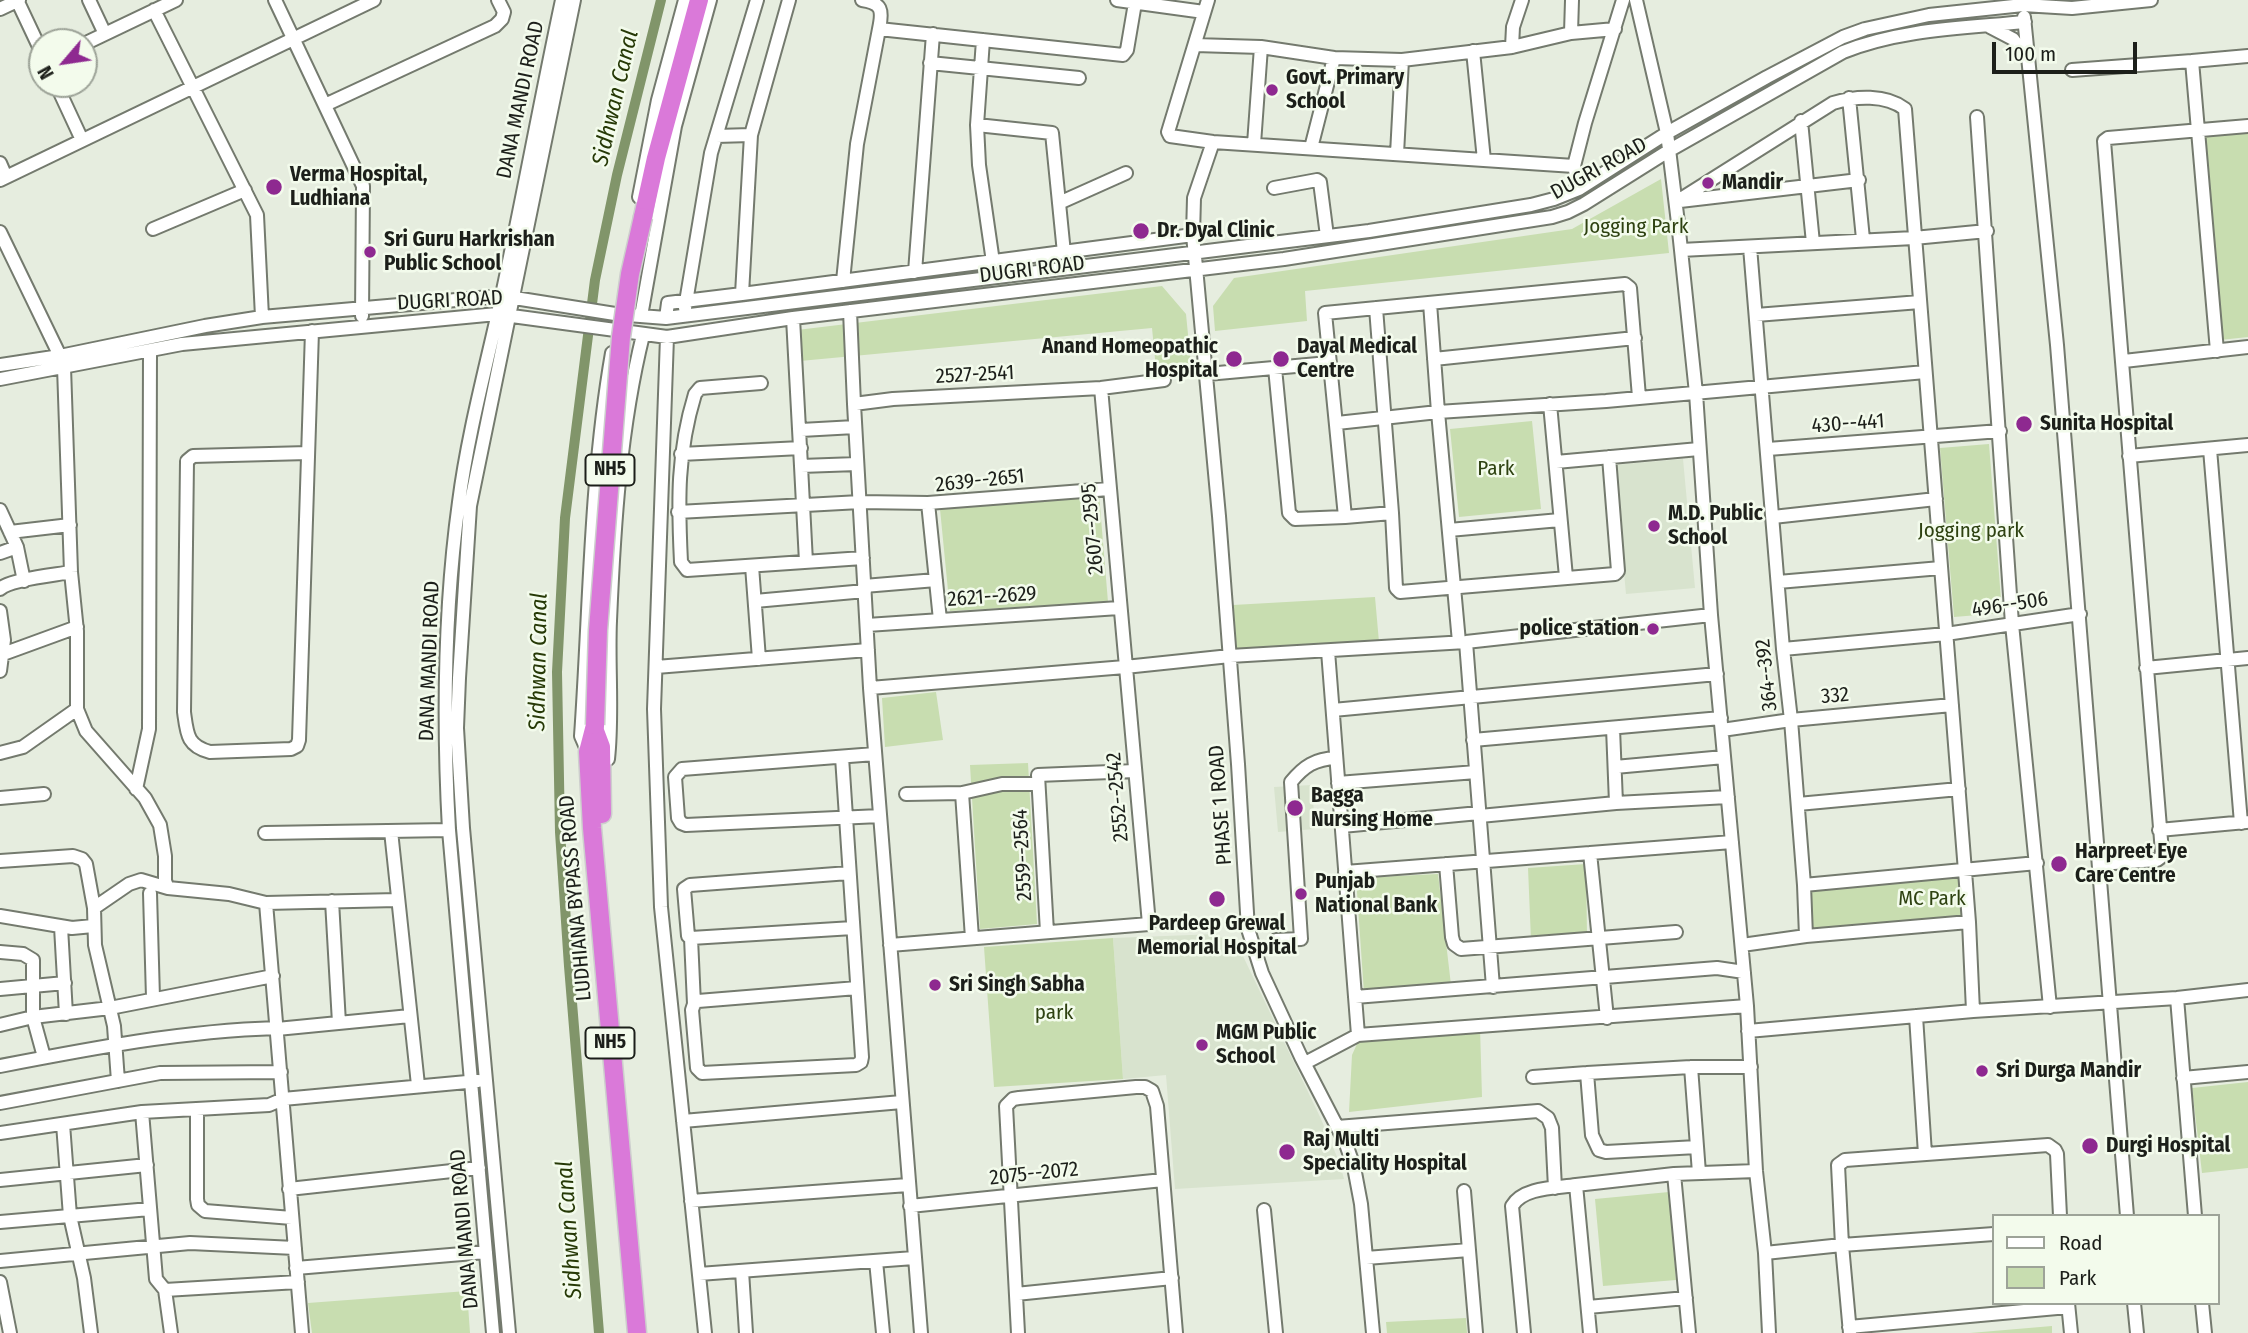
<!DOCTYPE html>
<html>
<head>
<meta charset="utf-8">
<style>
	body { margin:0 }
	#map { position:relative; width:2248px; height:1333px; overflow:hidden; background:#e6eddf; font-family:"Fira Sans Condensed",sans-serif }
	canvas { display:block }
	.legend { position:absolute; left:1992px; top:1214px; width:228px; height:91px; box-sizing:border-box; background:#f3fbec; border:2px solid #9da398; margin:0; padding:9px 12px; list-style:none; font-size:21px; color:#1c1f1a }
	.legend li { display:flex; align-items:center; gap:14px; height:35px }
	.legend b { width:35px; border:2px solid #9da398 }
	.north { position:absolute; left:28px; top:28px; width:70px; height:70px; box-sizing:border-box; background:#f3fbec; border:2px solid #9da398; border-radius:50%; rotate:241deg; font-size:19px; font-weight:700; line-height:28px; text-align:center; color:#1c1f1a }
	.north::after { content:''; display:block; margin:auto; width:24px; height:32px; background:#8e2990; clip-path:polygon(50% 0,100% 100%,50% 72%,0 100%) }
	.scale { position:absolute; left:1992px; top:42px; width:145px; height:32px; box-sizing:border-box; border:4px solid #1c1f1a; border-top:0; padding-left:9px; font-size:21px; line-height:24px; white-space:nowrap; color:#1c1f1a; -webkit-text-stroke:5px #f3fbec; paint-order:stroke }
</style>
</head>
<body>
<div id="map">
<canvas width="2248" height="1333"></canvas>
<ul class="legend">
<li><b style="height:9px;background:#fff"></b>Road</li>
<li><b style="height:19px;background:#c8ddb0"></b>Park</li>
</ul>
<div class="north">N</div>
<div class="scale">100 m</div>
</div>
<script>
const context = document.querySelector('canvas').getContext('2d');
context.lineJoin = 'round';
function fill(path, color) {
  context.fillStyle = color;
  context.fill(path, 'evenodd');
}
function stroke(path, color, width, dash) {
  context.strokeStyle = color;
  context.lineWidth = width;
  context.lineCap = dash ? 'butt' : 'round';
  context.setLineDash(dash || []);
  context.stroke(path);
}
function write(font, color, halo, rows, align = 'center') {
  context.font = font + ' "Fira Sans Condensed",sans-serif';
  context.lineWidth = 5;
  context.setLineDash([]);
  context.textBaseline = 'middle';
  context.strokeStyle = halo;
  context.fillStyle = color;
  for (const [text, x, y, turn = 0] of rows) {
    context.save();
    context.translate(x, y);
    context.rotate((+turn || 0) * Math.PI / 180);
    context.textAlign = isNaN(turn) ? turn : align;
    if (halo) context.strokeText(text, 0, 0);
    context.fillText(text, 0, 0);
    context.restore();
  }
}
fill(new Path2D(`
	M1683 459 1695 588 1626 594 1614 465Z
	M1312 785 1315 829 1278 832 1274 787Z
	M1217 934 1242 954 1321 1119 1340 1164 1344 1179 1175 1189 1166 1075 1123 1079 1113 938Z`), '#d8e3ce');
fill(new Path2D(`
	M2248 125V337L2220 340 2201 129Z
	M1661 179 1669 253 1305 291 1307 321 1215 331 1213 306 1234 278 1572 229Z
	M1162 286 1186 314 1191 365 1156 369 1152 328 800 361 797 330Z
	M1532 421 1541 509 1459 517 1450 429Z
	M1989 444 2002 613 1954 617 1940 448Z
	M1099 494 1108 602 950 611 940 509Z
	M1375 597 1379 642 1237 653 1233 605Z
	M936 692 943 740 885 747 882 698Z
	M1028 763 1037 924 980 929 970 765Z
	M1586 864 1587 935 1531 940 1528 868Z
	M1438 874 1451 985 1364 993 1356 878Z
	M1961 875V918L1812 931 1808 889Z
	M1113 938 1123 1079 994 1087 984 947Z
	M1480 1027 1482 1097 1349 1112 1352 1055 1361 1035Z
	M2248 1082V1168L2202 1173 2192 1088Z
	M1669 1192 1676 1280 1603 1286 1595 1199Z
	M467 1291 470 1333H312L308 1303Z
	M1466 1318 1467 1333H1387L1386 1322Z
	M2052 1326V1333H1970Z`), '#c8ddb0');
stroke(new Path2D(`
	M599 1333 569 966 560 832 557 672 565 518 595 280 617 175 661 0`), '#81956a', 10);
const minor = new Path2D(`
	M17 0 42 53
	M89 0 105 34
	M275 0 363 186 362 316
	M862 0C882 3 883 10 879 29L1123 55 1127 50 1135 3
	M1117 0 1204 12
	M1208 0 1168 132 1170 136 1213 142 1574 166
	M1572 0 1571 33 1615 29
	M1636 0 1667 133 1679 231 1696 393 1711 615 1747 1006 1756 1171 1765 1253 1842 1245 1850 1333
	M0 9 19 0
	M154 10 257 215 262 317
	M2024 17 2057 345 2127 1216
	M1990 27 2013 39 2028 60
	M983 40 977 125 1052 133 1064 253
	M84 44 176 0
	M1195 45 1261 47 1254 144
	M1261 47 1334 58
	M1512 47 1513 27 1522 0
	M1473 51 1484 160
	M930 63 1079 78
	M2072 70 2192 61
	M56 84 82 140
	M1849 98 1863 239
	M325 105 495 26 502 19 504 12 498 0
	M1977 117 2012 624 2050 1007
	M1801 121 1813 243
	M977 125 979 165 993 262
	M716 136 751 135
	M1311 148 1334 58 1402 60 1512 47 1571 33
	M1397 154 1402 60
	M0 163 6 177
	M0 180 374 0
	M1274 188 1317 180 1320 182 1327 236
	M1579 189 1574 166 1585 123 1623 0
	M639 197 658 100 685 0
	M1680 201 1859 180
	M1676 202 1833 103C1855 96 1886 94 1905 109L1969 922 1973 1011
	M1059 203 1126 173
	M153 229 245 190
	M0 232 60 356
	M1193 235 1194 198 1213 142
	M1750 247 1783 649 1791 720 1804 885 1806 936 1969 922
	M1681 250 1914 238 1987 231
	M915 272 933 34
	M843 281 857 144 879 29
	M742 294 1193 235 1219 516 1238 764 1248 929 1262 973 1301 1057 1346 1144 1354 1167 1361 1204 1373 1333
	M1430 303 1438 412 1606 401 1925 372
	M685 308 711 153 757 0
	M1376 308 1392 513
	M850 311 854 404 893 399 1101 388 1164 380
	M1756 315 1920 302
	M641 316 675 126 710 0
	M666 318 668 303 742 294 751 135 789 0
	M793 318 801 466 857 464
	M667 337 654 709 661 907 705 1333
	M2217 351 2192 61 2248 56
	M1434 359 1635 338
	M2124 361 2248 347
	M0 365 60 356 205 326 262 317 502 296 615 314 666 318 1369 231 1531 205 1554 199 1579 189 1667 133 1767 77 1843 37 1865 29 1929 15 2023 5 2072 8 2151 0
	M64 367 71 572 77 631V709L86 731 145 798 160 825 165 856V881L168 888 229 894 266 903 397 900
	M1275 368 1289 513 1295 519 1345 517
	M1207 374 1329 363
	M0 379 182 344 497 314 667 337 793 318 1284 259 1552 217 1568 212 1584 204 1670 150 1843 52C1900 29 1964 28 2025 22
	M761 383 700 388 695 394C677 453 678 501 681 562L687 570 863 558
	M854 404 870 688
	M1550 404 1566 577
	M1337 423 1438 412 1459 642
	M801 430 855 427
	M1768 449 2000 431
	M2210 449 2241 823
	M308 453 193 456 187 461 184 712C187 734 187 746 210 752L291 749 297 746 299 740 312 331
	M681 454 801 448
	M2129 456 2248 445
	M1609 457 1618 571 1615 574 1400 592 1396 588 1392 513 1345 517 1325 313 1625 284 1630 288 1639 397
	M1556 462 1699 449
	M801 466 806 562
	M0 510 17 547 24 581
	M678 512 860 502 928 503
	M1773 517 1936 499
	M1449 530 1560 520
	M10 532 70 525
	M0 553 17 547
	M752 566 759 659
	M1778 582 1941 568
	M864 586 936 580
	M0 589C10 579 55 575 71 572
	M755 601 865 591
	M0 611 4 640 0 671
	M940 620 928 503 1109 489
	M867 625 1119 608
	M1466 642 1493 987
	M1783 649 1946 634 2080 614
	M3 654 77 627
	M656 667 868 650
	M2146 668 2248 658
	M1333 710 1717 674
	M1613 728 1616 803 1728 797
	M1722 730 1791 720 1952 705
	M1473 740 1721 718
	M588 752 581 736C590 608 590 479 612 353
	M0 753 23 747 77 709
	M875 754 682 769 675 777 678 818 681 823 686 825 880 816
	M842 757 862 1057 861 1062 856 1065 702 1073 697 1068 692 1010 694 1004 698 1001 857 988
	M608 759C613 714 608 667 610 621 614 526 620 428 643 335
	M1615 767 1724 757
	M1338 783 1476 772
	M136 789 149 729 150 350
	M962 793 972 938
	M906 794 962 793 1002 784H1038
	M0 798 44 794
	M1798 804 1959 789
	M1480 816 1616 803
	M1342 826 1479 813
	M2159 830 2246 822
	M391 831 418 1085
	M265 833 449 830
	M1590 853 1607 1018
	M0 861 73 856 82 859 86 864 94 908 95 945 114 1026 118 1081
	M1446 864 1452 937 1454 944 1461 949 1676 932
	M2099 864 2157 860 2161 857 2162 852 2104 141 2108 138 2248 126
	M1345 872 1732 842
	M849 873 690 885 684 889 688 936 691 938 853 928
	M1804 885 2037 863
	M150 893 153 998
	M332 901 339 1023
	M266 903 302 1333
	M94 908 129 884 141 880 168 888
	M0 916 72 928 93 926
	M61 927 66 1014
	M1047 932 1038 775 1135 771
	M691 938 694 1004
	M1276 940 1301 939 1291 782C1304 766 1315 759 1336 758
	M890 945 1149 924 1101 388
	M1742 945 1806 936
	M0 952 23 954 33 960V1017L44 1057
	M0 989 65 983
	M1355 997 1717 968 1744 972
	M2177 998 2195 1216
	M1916 1016 1925 1154
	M0 1025 33 1017 110 1008 273 976
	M277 1029 410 1016
	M1748 1031 1973 1011 2177 998 2248 990
	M1358 1035 1747 1006
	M1305 1063 1358 1035 1328 651
	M0 1066C93 1048 182 1031 277 1028
	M1691 1067 1699 1173
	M1533 1077 1587 1073
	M2183 1078 2248 1072
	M0 1103 160 1073 281 1072
	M197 1109V1199L198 1205 205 1211 292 1218
	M142 1112 156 1279 165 1290
	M683 1121 902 1102
	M63 1124 70 1216 84 1278 91 1333
	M1337 1127 1538 1111 1548 1118 1552 1128 1555 1188
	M0 1133 142 1112 269 1105 283 1099 478 1081
	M1697 1147 1606 1152 1599 1150 1592 1135 1587 1073 1691 1067H1751
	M1674 1174 1689 1333
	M0 1180 147 1165
	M289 1189 479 1168
	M1464 1191 1476 1333
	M691 1201 908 1185
	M910 1206 1163 1180
	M1264 1210 1276 1333
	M0 1222 150 1209
	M1994 1234 1842 1245 1838 1165 1845 1160 2048 1145 2055 1150 2057 1154 2060 1216
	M1765 1253 1769 1333
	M1366 1258 1469 1250
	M0 1261 190 1243 295 1248
	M876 1261 883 1333
	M296 1268 486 1252
	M742 1271 746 1333
	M699 1274 914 1258
	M0 1282 10 1333
	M1016 1294 1172 1278
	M2068 1303 2071 1333
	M2134 1303 2137 1333
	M2202 1303 2205 1333
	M1588 1307 1686 1298
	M1849 1327 2068 1307
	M171 1333 165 1290 298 1282
	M493 1333 449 830C443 721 444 610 459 502 468 432 487 364 502 295 523 197 541 98 562 0
	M509 1333 463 828 457 728 459 678 470 506 574 0
	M921 1333 870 688 1125 667 1230 656 1466 642 1711 615
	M1018 1333 1006 1106 1013 1099 1019 1098 1136 1087H1145L1152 1091 1157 1106 1176 1333
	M1524 1333 1512 1206C1523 1187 1556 1188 1576 1185
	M1590 1333 1576 1185 1674 1174 1756 1171`);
const highway = new Path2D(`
	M643 217 656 158 699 0
	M595 725 588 752 592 828 637 1333
	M595 731 601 747 602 814`);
stroke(minor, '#747a6e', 16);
stroke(highway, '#cdcecd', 21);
stroke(minor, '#fff', 12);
stroke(highway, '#da79d9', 18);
const highwayBridge = new Path2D(`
	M595 725 598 630 621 337 630 274 643 217`);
stroke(highwayBridge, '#cdcecd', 21, []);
stroke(highwayBridge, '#da79d9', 18);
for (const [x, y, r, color] of [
	[1272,90,7,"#8e2990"],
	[1708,183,7,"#8e2990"],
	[274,187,9,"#8e2990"],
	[1141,231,9,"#8e2990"],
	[370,252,7,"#8e2990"],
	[1234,359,9,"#8e2990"],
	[1281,359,9,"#8e2990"],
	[2024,424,9,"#8e2990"],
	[1654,526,7,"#8e2990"],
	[1653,629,7,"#8e2990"],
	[1295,808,9,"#8e2990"],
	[2059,864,9,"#8e2990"],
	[1301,894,7,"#8e2990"],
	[1217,899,9,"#8e2990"],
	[935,985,7,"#8e2990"],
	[1202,1045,7,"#8e2990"],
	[1982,1071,7,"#8e2990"],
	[2090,1146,9,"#8e2990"],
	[1287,1152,9,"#8e2990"]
]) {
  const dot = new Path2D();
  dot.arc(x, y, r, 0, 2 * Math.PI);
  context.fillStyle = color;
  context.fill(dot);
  stroke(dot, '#f3fbec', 2.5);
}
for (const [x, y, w] of [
	[610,470,49],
	[610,1043,49]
]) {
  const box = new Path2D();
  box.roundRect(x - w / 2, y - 15.5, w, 31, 5);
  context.fillStyle = '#f3fbec';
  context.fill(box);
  stroke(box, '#1c1f1a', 2);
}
write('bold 19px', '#1c1f1a', null, [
	["NH5",610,470],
	["NH5",610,1043]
]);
write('bold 21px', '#1c1f1a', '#f3fbec', [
	["Govt. Primary",1286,78],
	["School",1286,102],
	["Verma Hospital,",290,175],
	["Ludhiana",290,199],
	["Mandir",1722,183],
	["Dr. Dyal Clinic",1157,231],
	["Sri Guru Harkrishan",384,240],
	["Public School",384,264],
	["Anand Homeopathic",1218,347,"right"],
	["Hospital",1218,371,"right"],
	["Dayal Medical",1297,347],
	["Centre",1297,371],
	["Sunita Hospital",2040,424],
	["M.D. Public",1668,514],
	["School",1668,538],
	["police station",1639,629,"right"],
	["Bagga",1311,796],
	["Nursing Home",1311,820],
	["Harpreet Eye",2075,852],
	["Care Centre",2075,876],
	["Punjab",1315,882],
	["National Bank",1315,906],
	["Pardeep Grewal",1217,924,"center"],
	["Memorial Hospital",1217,948,"center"],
	["Sri Singh Sabha",949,985],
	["MGM Public",1216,1033],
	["School",1216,1057],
	["Sri Durga Mandir",1996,1071],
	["Raj Multi",1303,1140],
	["Speciality Hospital",1303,1164],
	["Durgi Hospital",2106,1146]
], 'left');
write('21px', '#1c1f1a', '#f3fbec', [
	["DANA MANDI ROAD",521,100,-78],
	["DUGRI ROAD",1599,169,-29],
	["DUGRI ROAD",1032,270,-7],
	["DUGRI ROAD",450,301,-3],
	["2527-2541",975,375,-3],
	["430--441",1848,424,-4],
	["2639--2651",980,481,-6],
	["2607--2595",1093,529,-95],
	["2621--2629",992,597,-4],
	["496--506",2010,605,-9],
	["DANA MANDI ROAD",430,661,-88],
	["364--392",1767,675,-96],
	["332",1835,696,-5],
	["2552--2542",1118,797,-95],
	["PHASE 1 ROAD",1221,805,-94],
	["2559--2564",1023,855,-93],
	["LUDHIANA BYPASS ROAD",576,898,-95],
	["2075--2072",1034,1174,-6],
	["DANA MANDI ROAD",465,1229,-95]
]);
write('21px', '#2e4211', '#f3fbec', [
	["Jogging Park",1636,227],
	["Park",1496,469],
	["Jogging park",1971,531],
	["MC Park",1932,899],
	["park",1054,1013]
]);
write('italic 23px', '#263906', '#f3fbec', [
	["Sidhwan Canal",616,98,-77],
	["Sidhwan Canal",539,662,-89],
	["Sidhwan Canal",570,1230,-94]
]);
</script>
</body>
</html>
